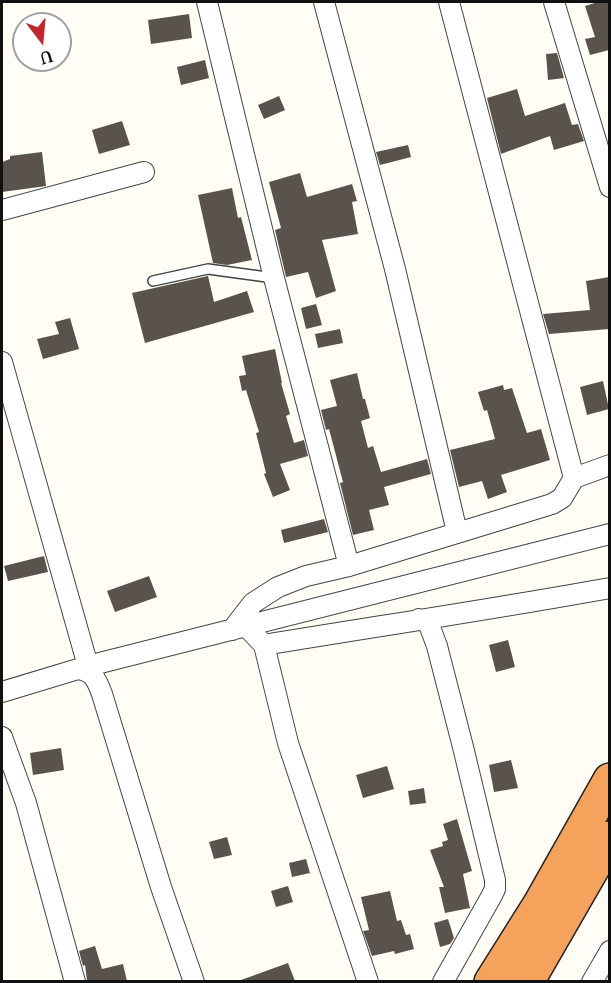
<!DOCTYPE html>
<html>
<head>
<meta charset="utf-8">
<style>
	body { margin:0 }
	#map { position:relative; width:611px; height:983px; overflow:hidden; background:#fffdf5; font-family:Merriweather,serif }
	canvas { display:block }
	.frame { position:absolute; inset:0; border:3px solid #111; pointer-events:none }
	.north { position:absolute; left:12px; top:12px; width:60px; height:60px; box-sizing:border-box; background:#fff; border:2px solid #a0a0a0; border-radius:50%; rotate:164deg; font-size:16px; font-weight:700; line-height:24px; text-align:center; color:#111 }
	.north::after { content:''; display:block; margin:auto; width:21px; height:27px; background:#c4262e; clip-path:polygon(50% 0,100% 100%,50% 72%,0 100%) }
</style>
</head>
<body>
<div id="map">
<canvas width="611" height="983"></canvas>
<div class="frame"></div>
<div class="north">U</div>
</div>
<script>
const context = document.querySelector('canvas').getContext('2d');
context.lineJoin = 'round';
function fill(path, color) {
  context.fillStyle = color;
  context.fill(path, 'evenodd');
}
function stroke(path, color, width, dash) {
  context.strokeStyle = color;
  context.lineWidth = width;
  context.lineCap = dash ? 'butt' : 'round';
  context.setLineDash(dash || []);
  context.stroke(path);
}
fill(new Path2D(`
	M598 2H609V50L590 55 585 39 595 37 585 6Z
	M189 14 192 38 151 44 148 20Z
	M557 53 564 78 548 80 546 54Z
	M205 60 209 78 181 85 177 67Z
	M517 89 525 116 565 103 572 125 578 124 584 141 554 150 550 136 501 154 487 98Z
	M279 96 285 110 264 119 258 105Z
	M122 121 130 145 99 154 92 130Z
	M408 145 411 157 380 165 376 152Z
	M42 152 46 186 2 192V162L10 159V156Z
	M300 173 307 197 352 184 357 201 352 202 358 234 322 240 336 291 316 298 308 272 286 277 275 230 281 228 269 182Z
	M232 188 238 218 241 217 252 260 227 265 213 263 198 195Z
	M208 276 214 302 247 291 254 312 145 343 132 293Z
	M609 277V329L549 334 543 314 590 310 586 281Z
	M316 304 322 325 306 329 301 308Z
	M70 318 79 349 43 359 37 339 59 334 55 322Z
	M340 329 343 343 318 348 315 334Z
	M275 349 282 383H281L290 414 286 416 294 443 304 440 308 456 280 464 290 490 273 497 264 474 266 473 256 433 259 432 246 390 242 391 239 376 246 375 242 356Z
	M357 373 363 399H365L370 418 361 421 368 448 373 446 381 472 427 459 431 474 384 487 389 505 369 510 374 530 353 535 340 483 343 482 329 429 326 430 321 410 337 406 330 380Z
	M603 381 609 409 587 415 580 387Z
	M503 385 504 390 512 388 527 433 541 429 550 460 501 475 507 492 488 499 482 481 459 487 450 450 495 439 487 410 484 411 478 392Z
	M324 519 328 532 284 543 281 530Z
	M44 556 48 572 8 581 4 566Z
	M149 576 157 597 115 612 107 591Z
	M508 640 515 667 496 672 489 645Z
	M61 748 64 770 33 775 30 753Z
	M511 760 518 788 494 792 489 765Z
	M387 766 394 789 363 798 356 775Z
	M424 788 426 803 410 805 408 791Z
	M457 819 472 871 463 874 470 908 445 913 439 887H444L430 850 443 846 442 842 448 840 443 824Z
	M227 837 232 855 214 859 209 842Z
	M306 859 310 873 292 877 289 863Z
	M288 886 293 902 276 907 271 891Z
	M390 891 397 921 401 920 406 935 410 934 414 949 395 954 394 951 372 956 363 931 369 930 361 897Z
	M448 919 454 938 450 944 440 947 434 923Z
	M95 946 102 969 123 964 127 981H87L85 965 83 966 79 951Z
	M288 963 295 981H241V980Z`), '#5a524d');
const lane = new Path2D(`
	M153 281 208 269 274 278`);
const street = new Path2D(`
	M207 2 274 278 349 566
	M324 2 395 269 457 532
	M554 2 610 187
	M2 210 144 172
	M2 362 88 666
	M574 478 610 465
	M419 619 428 622 437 646 463 747 495 880V889L491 897 443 982
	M246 626 264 645 288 743 368 982
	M232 630 253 603 278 587 306 576 349 566 552 504 562 498 574 478 449 2
	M264 645C379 626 494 609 610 588
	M78 669C94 671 97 681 102 694L161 887 194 982
	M2 692 88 666 610 534
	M2 737 26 803 75 982
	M592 982 610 951`);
const highway = new Path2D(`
	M491 982 540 904 610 780
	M527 982 610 838`);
stroke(lane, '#444', 12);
stroke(street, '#444', 22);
stroke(highway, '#222', 36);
stroke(lane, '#fff', 9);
stroke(street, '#fff', 20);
stroke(highway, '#f5a25d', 33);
</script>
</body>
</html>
